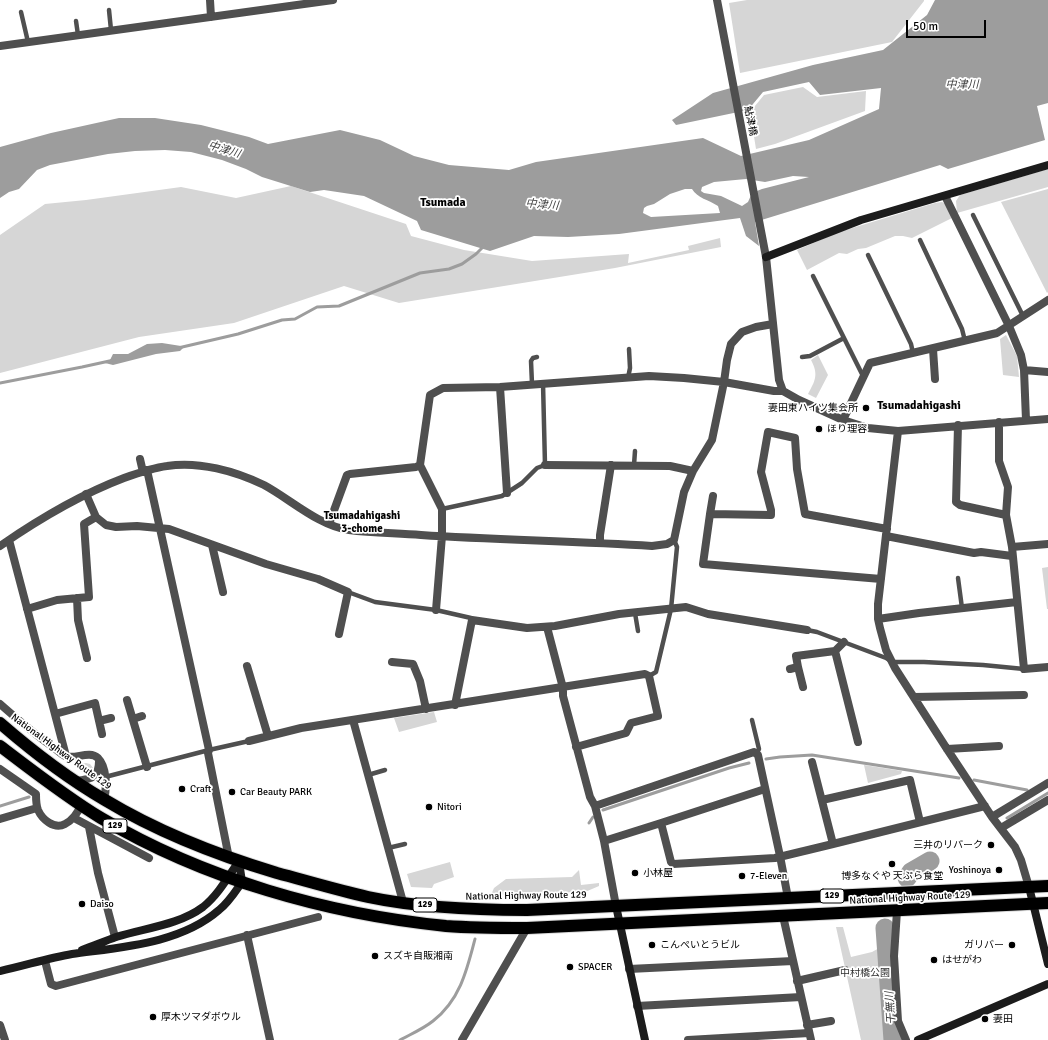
<!DOCTYPE html>
<html>
<head>
<meta charset="utf-8">
<style>
	body { margin:0 }
	#map { position:relative; width:1048px; height:1040px; overflow:hidden; background:#fff; font-family:Signika,sans-serif }
	canvas { display:block }
	.scale { position:absolute; left:906px; top:20px; width:80px; height:18px; box-sizing:border-box; border:2px solid #000; border-top:0; padding-left:5px; font-size:12px; line-height:14px; white-space:nowrap; color:#000; -webkit-text-stroke:3px #fff; paint-order:stroke }
</style>
</head>
<body>
<div id="map">
<canvas width="1048" height="1040"></canvas>
<div class="scale">50 m</div>
</div>
<script>
const context = document.querySelector('canvas').getContext('2d');
context.lineJoin = 'round';
function fill(path, color) {
  context.fillStyle = color;
  context.fill(path, 'evenodd');
}
function stroke(path, color, width, dash) {
  context.strokeStyle = color;
  context.lineWidth = width;
  context.lineCap = dash ? 'butt' : 'round';
  context.setLineDash(dash || []);
  context.stroke(path);
}
function write(font, color, halo, rows, align = 'center') {
  context.font = font + ' Signika,"Noto Sans JP",sans-serif';
  context.lineWidth = 3.5;
  context.setLineDash([]);
  context.textBaseline = 'middle';
  context.strokeStyle = halo;
  context.fillStyle = color;
  for (const [text, x, y, turn = 0] of rows) {
    context.save();
    context.translate(x, y);
    context.rotate((+turn || 0) * Math.PI / 180);
    context.textAlign = isNaN(turn) ? turn : align;
    if (halo) context.strokeText(text, 0, 0);
    context.fillText(text, 0, 0);
    context.restore();
  }
}
fill(new Path2D(`
	M747 0H924V1L892 42 740 73 729 3Z
	M803 87 817 97 866 91 865 111 775 144 756 149 750 112 764 95Z
	M1048 169V187L957 213 956 201 960 195Z
	M291 186 406 224 411 236 464 250 532 261 629 254 628 263 689 250 688 246 720 238 721 247 615 268 399 303 344 286 234 323 139 337 0 373V235L45 204 86 200 181 187 236 198Z
	M1048 189V292L1047 293 1001 202Z
	M942 202 947 205 952 218 912 238 903 236H895L866 248 858 249 847 254 839 253 807 270 797 250 839 232 935 203Z
	M1006 335 1017 356 1019 377 1003 375 1000 339Z
	M818 355 828 375 816 398 808 394C815 381 819 375 811 360Z
	M1048 567V609H1047L1042 568Z
	M434 712 437 722 399 732 394 718Z
	M86 763 90 764 93 768 92 772 90 774H85L73 765Z
	M864 765 902 771 901 774 868 783Z
	M450 862 454 877 434 884 432 888 411 887 407 874Z
	M579 870 581 885 599 883V886L585 892 491 895 494 888 506 879 572 877Z
	M836 927H843L851 957 872 952 881 947 886 1040H861Z`), '#d6d6d6');
fill(new Path2D(`
	M935 0H1048V103L1037 106 1045 140 948 169 940 165 755 222 759 246 746 236 740 218 619 234 568 237 534 236 490 251 421 230 417 221 364 196 324 190 310 192 262 177 246 169 222 160 191 152 165 150 135 151 108 154 50 165 37 170 19 189 9 192 0 198V147L51 133 119 118H155L201 125 249 137 268 144 340 130 380 140 414 156 449 165 509 170 536 162 703 138 741 156 809 140 879 109 881 88 820 95 809 82 763 92 748 110 676 125 672 120 713 93 813 65 883 50 927 15ZM793 176 809 177 762 189 752 193 748 202 742 206 721 196 704 193 701 191 702 187 714 182 746 179 765 182ZM685 189H692C697 198 709 200 718 206L720 213 651 217 643 213 644 208 647 206 654 204 670 194Z
	M162 343 181 346 183 348 180 351 156 354 113 365 105 363 110 360 113 354H128L147 344Z`), '#9d9d9d');
stroke(new Path2D(`
	M178 348 238 334 282 320 295 319 317 307 339 306 420 273 449 269 462 264 476 254 484 246
	M0 383 82 367 114 360
	M766 759 780 757 812 755 959 778
	M974 780 1027 790
	M0 806 29 797
	M603 810 729 768 749 763
	M1007 818 1048 793
	M589 823 593 817
	M400 1040C411 1034 423 1029 433 1021 460 1000 467 970 475 939`), '#9d9d9d', 3);
stroke(new Path2D(`
	M907 878 911 872 930 861
	M885 928 893 1040`), '#9d9d9d', 19);
const highway = new Path2D(`
	M0 723C31 750 69 779 105 800 158 832 217 855 277 873 307 881 337 890 368 897 420 908 474 910 527 910L1048 886
	M0 746C33 771 66 797 101 818 204 879 327 914 446 926 473 928 500 928 527 928L1048 903`);
stroke(highway, '#dbdbdb', 14);
stroke(new Path2D(`
	M109 10 111 30
	M21 12 28 42
	M76 21 78 35
	M973 215 1023 316
	M920 240 962 329 965 341
	M868 255 911 344 913 353
	M813 276 863 376
	M802 357 810 356 844 338
	M628 378 630 368 629 349
	M532 384 531 361 533 358 537 357
	M634 465 635 451
	M442 509 502 496 522 483 537 468 545 465 543 383
	M958 578 962 608
	M348 592 375 602 436 610 471 618 472 620
	M635 613 638 631
	M807 630 817 632 886 658 892 662H924L983 665 1024 669
	M649 676 656 672 671 609 677 547 674 540
	M752 720 759 749 756 754
	M368 775 385 770
	M105 777 209 750 249 741
	M388 848 405 844`), '#4f4f4f', 4.5);
stroke(new Path2D(`
	M210 0 211 17
	M717 0 766 257 779 380 783 391 799 400 843 420 868 428 898 431 1048 419
	M0 46 333 0
	M945 196 1009 326 1021 355 1024 370 1026 420
	M933 349 935 379
	M1024 370 1048 372
	M500 387 507 493
	M843 420 870 363 997 333 1048 300
	M999 422V461L1008 487 1006 515 1012 547 1024 669 1048 667
	M958 425 956 502 960 505 1006 515
	M898 431 878 604V619L880 628 886 650 895 668 947 749 992 817 1015 847 1021 860 1029 887
	M140 459 143 472
	M420 465 442 509V536L436 610
	M545 465 670 466 693 471
	M147 470 209 750 208 753 229 858
	M86 494 96 517 106 525 116 527 137 526 169 529 266 564 318 579 348 592 339 634
	M710 514 713 496
	M329 524 347 475 350 474 416 467 420 465 430 395 443 388 500 387 649 376 684 378 724 382 774 391H783
	M886 536 974 553 981 552 1012 556
	M9 540 66 756
	M600 543V535L611 465
	M212 545 223 592
	M0 546C39 519 79 495 124 478 138 473 152 468 167 466 199 461 235 471 264 485 290 499 319 526 349 530 373 533 397 533 421 535 498 540 575 541 652 546L667 544 674 540 684 492 693 471 712 440 724 382 727 360 731 344 742 332 756 327 773 324
	M1012 547 1048 544
	M881 579 703 564 710 514 771 515V510L761 472 768 432 795 438 797 469 805 514 887 529
	M77 598 78 620 87 658
	M27 609 57 600 89 597 84 524 96 517
	M878 619 919 613 1017 602
	M547 627 563 688V696L590 797 595 806 604 841 616 906
	M844 642 835 651 858 742
	M392 662 413 664 420 681 426 709
	M247 666 268 736
	M798 667 803 687
	M790 669 798 667 796 656 835 651
	M914 697 1024 695
	M127 700 147 767
	M0 704C17 719 34 734 53 747 57 750 61 754 65 756 75 760 89 750 98 758 107 767 107 788 104 799
	M455 705 472 620 527 628 555 626 619 614 686 607 708 614 807 630
	M55 714 95 703 102 734
	M133 719 142 716
	M353 720 403 902
	M99 721 111 718
	M249 741 301 728 645 674 649 676 658 716 631 723 626 733 576 747
	M947 749 999 746
	M812 762 833 844
	M0 769 36 794C36 799 36 805 38 810 42 819 54 830 65 824 73 820 77 813 81 806
	M76 781C91 779 99 778 99 761
	M822 800 910 780 920 822
	M595 806 754 752 758 755 780 856 788 898
	M992 817 1048 783
	M74 818 149 858
	M0 819 37 808
	M661 823 671 862 673 864 775 858 833 844 985 806
	M89 827 98 873 115 937
	M1001 828 1048 800
	M604 841 661 823 765 789
	M897 911 894 956 898 1021 906 1040
	M783 916 811 1040
	M247 935 270 1040
	M45 961 51 984 56 986 318 917
	M629 969 793 961
	M797 981 845 970
	M637 1006 801 997
	M0 1025 5 1040
	M807 1025 831 1021
	M462 1040 527 928
	M688 1040 809 1033`), '#4f4f4f', 8);
stroke(new Path2D(`
	M766 257 861 220 1048 165
	M1029 887 1048 964
	M616 906 645 1040
	M82 950C93 946 105 941 116 937 145 928 179 925 203 907 218 895 228 877 239 861
	M0 971C24 966 48 958 72 954 121 947 180 944 219 910 229 902 235 892 242 882L239 861
	M918 1040 1048 984`), '#1c1c1c', 8);
stroke(highway, '#000', 12);
for (const [x, y, r, color] of [
	[866,408,4,"#000"],
	[819,429,4,"#000"],
	[182,789,4,"#000"],
	[232,792,4,"#000"],
	[429,807,4,"#000"],
	[991,845,4,"#000"],
	[892,864,4,"#000"],
	[999,870,4,"#000"],
	[635,873,4,"#000"],
	[742,876,4,"#000"],
	[82,904,4,"#000"],
	[652,945,4,"#000"],
	[1012,945,4,"#000"],
	[375,956,4,"#000"],
	[934,960,4,"#000"],
	[570,967,4,"#000"],
	[153,1017,4,"#000"],
	[985,1019,4,"#000"]
]) {
  const dot = new Path2D();
  dot.arc(x, y, r, 0, 2 * Math.PI);
  context.fillStyle = color;
  context.fill(dot);
  stroke(dot, '#fff', 1.5);
}
for (const [x, y, w] of [
	[115,826,24],
	[832,896,24],
	[425,905,24]
]) {
  const box = new Path2D();
  box.roundRect(x - w / 2, y - 7, w, 14, 3);
  context.fillStyle = '#fff';
  context.fill(box);
  stroke(box, '#000', 1);
}
write('bold 9px', '#000', null, [
	["129",115,826],
	["129",832,896],
	["129",425,905]
]);
write('10px', '#000', '#fff', [
	["鮎津橋",750,121,79],
	["National Highway Route 129",61,752,36],
	["National Highway Route 129",526,896,-1],
	["National Highway Route 129",910,898,-3]
]);
write('10px', '#000', '#fff', [
	["妻田東ハイツ集会所",858,408,"right"],
	["ほり理容",827,429],
	["Craft",190,789],
	["Car Beauty PARK",240,792],
	["Nitori",437,807],
	["三井のリパーク",983,845,"right"],
	["Yoshinoya",991,870,"right"],
	["小林屋",643,873],
	["7-Eleven",750,876],
	["博多なぐや 天ぷら食堂",892,876,"center"],
	["Daiso",90,904],
	["こんぺいとうビル",660,945],
	["ガリバー",1004,945,"right"],
	["スズキ自販湘南",383,956],
	["はせがわ",942,960],
	["SPACER",578,967],
	["厚木ツマダボウル",161,1017],
	["妻田",993,1019]
], 'left');
write('10px', '#2d2d2d', '#fff', [
	["中村橋公園",865,973]
]);
write('italic 11px', '#3e3e3e', '#fff', [
	["中津川",962,85],
	["中津川",224,150,17],
	["中津川",542,205,5],
	["干無川",891,1008,-94]
]);
write('bold 11px', '#000', '#fff', [
	["Tsumadahigashi",362,516],
	["3-chome",362,529]
]);
write('bold 12px', '#000', '#fff', [
	["Tsumada",443,203],
	["Tsumadahigashi",919,406]
]);
</script>
</body>
</html>
